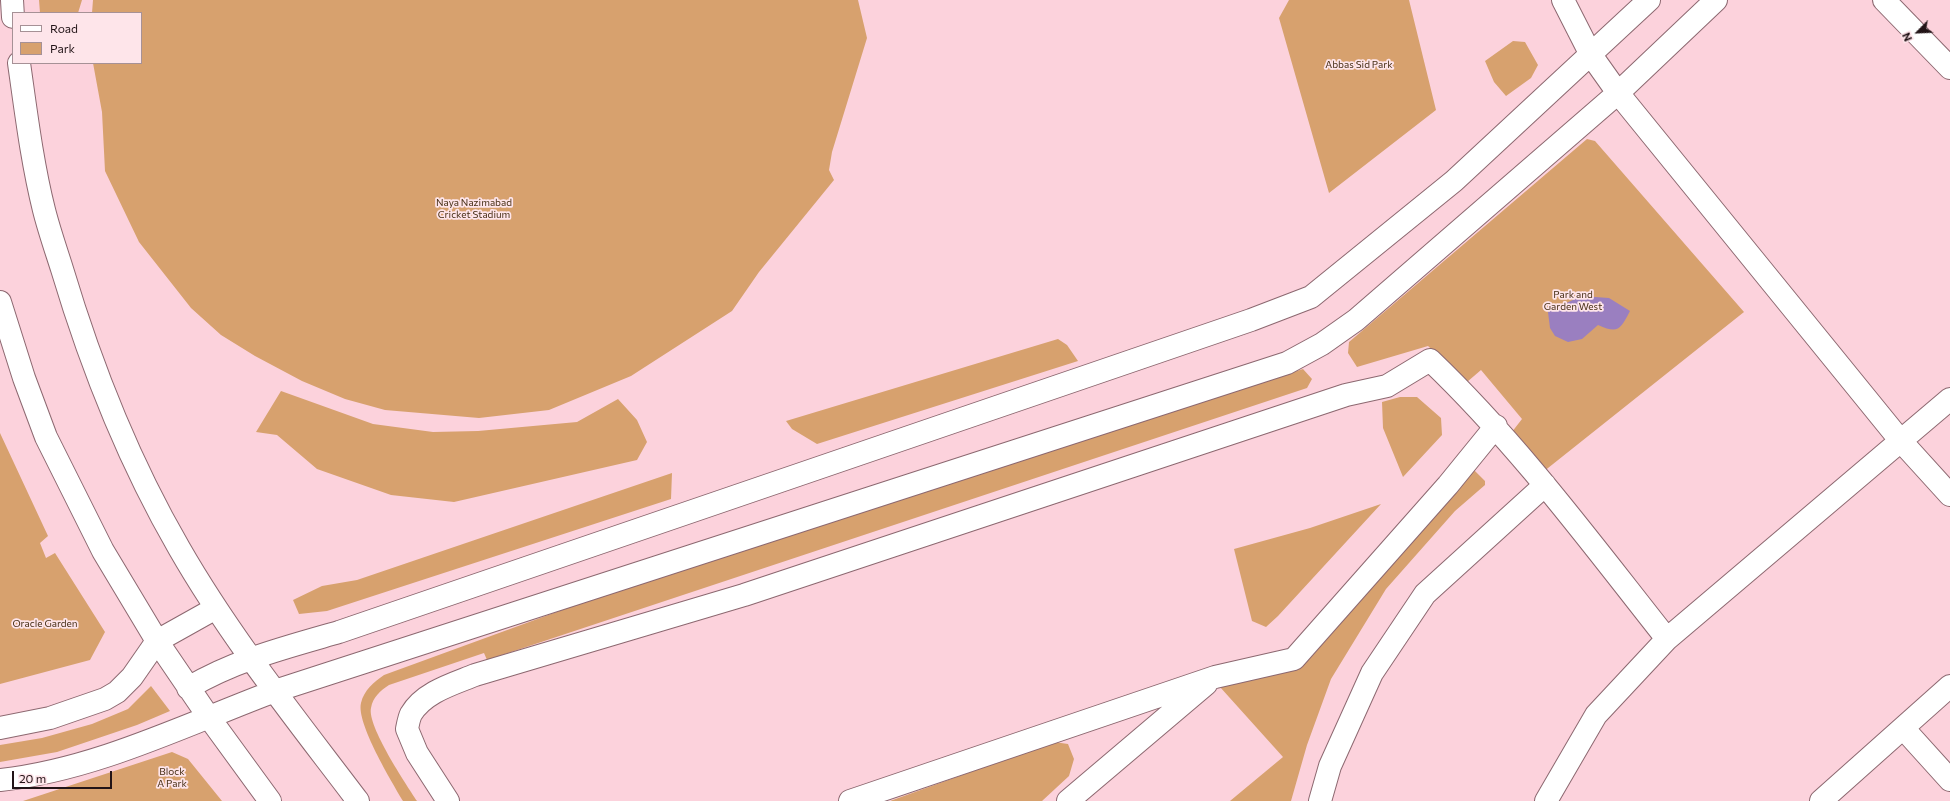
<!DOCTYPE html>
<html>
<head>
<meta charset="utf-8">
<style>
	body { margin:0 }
	#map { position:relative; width:1950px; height:801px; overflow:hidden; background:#fcd2dc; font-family:Commissioner,sans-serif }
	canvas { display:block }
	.legend { position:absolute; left:12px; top:12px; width:130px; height:52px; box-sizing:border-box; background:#fee5ea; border:1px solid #a69196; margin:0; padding:5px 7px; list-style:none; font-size:12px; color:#221417 }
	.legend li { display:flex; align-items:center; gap:8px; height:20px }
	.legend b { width:20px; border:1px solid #a69196 }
	.north { position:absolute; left:1898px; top:12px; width:40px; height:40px; -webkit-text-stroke:3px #fee5ea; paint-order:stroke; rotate:246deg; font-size:11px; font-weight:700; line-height:16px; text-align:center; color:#221417 }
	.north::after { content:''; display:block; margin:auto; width:14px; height:18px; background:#221417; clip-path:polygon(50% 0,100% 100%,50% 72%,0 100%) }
	.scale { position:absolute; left:12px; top:771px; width:100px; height:18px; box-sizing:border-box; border:2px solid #221417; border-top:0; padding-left:5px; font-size:12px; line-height:14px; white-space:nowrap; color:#221417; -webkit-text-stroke:3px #fee5ea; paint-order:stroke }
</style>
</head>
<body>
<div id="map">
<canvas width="1950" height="801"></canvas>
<ul class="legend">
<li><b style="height:5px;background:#fff"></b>Road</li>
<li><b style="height:11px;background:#d7a16e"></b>Park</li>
</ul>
<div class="north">N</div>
<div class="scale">20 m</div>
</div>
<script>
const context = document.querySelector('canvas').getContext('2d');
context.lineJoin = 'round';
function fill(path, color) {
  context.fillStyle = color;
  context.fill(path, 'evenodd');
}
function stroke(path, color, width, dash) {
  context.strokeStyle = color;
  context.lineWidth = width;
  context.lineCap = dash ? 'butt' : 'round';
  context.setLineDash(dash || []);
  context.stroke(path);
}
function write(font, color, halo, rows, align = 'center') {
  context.font = font + ' Commissioner,sans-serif';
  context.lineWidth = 3.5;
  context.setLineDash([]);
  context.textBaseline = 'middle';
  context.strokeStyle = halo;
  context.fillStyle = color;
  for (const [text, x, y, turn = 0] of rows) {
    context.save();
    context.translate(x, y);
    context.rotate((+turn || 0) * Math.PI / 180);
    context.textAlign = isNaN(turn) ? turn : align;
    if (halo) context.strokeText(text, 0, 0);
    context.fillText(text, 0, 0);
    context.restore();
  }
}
fill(new Path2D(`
	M39 0H82L78 13H40Z
	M93 0H858L867 38 832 152 829 170 834 180 759 272 732 311 631 376 549 410 479 418 385 410 345 399 302 381 255 356 221 335 191 308 139 242 105 171 102 112 93 63H141V13H92Z
	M1289 0H1409L1436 110 1329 193 1279 18Z
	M1513 41 1525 42 1538 65 1531 78 1506 96 1494 82 1485 61Z
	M1587 139 1595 141 1744 312 1543 472 1508 437 1522 419 1481 370 1467 382 1428 346 1357 367 1348 353 1349 342Z
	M1058 339 1067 345 1078 361 817 444 792 429 786 421Z
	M1303 369 1312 379 1307 388 487 660 484 653 389 685C380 691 373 697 371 708 367 726 406 784 417 801H403C392 782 356 723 361 703 364 690 374 682 384 675L625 587Z
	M281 391 373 424 433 432 478 431 577 422 618 399 637 420 647 442 637 460 454 502 391 495 317 469 277 435 256 432Z
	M1400 397H1417L1441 418 1442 435 1403 477 1383 428 1382 402Z
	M0 433 48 536 40 543 46 558 55 553 105 632 90 660 0 684Z
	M1472 468 1485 481V485L1455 511 1386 589 1331 679 1307 745 1291 801H1230L1283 757 1220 687 1296 664Z
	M672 473 671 499 327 611 299 614 293 600 322 586 357 580Z
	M1381 504 1278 616 1266 627 1252 621 1234 549 1310 528Z
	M151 686 170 711 137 725 57 752 0 762V745L42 738 92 724 128 709Z
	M1054 742 1068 744 1074 759 1069 776 1042 801H890Z
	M172 752 188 759 222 801H23Z`), '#d7a16e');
fill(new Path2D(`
	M1581 296 1609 298 1630 311C1620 330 1618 334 1598 325L1582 339 1568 342 1555 336 1550 328 1548 312Z`), '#9a7fc0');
const minor = new Path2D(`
	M12 0 13 17
	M1563 0 1591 55 1618 93 1900 440 1950 495
	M1884 0 1950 68
	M19 63C26 112 32 162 44 210 49 230 56 250 62 269 91 366 128 460 179 548 230 637 296 719 358 801
	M0 302 24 378 46 437 103 551 157 641 208 716 270 801
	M188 688C235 660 287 647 339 632L1251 320 1311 297 1454 181 1649 0
	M0 728 50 718 105 699 117 692 132 677 157 641 216 608
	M1903 728 1950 780
	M0 780C95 770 187 724 275 691L1287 363 1322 344 1356 320 1618 93 1716 0
	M448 801 417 753 407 729C408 724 409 718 411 714 424 692 453 684 475 675L744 595 1346 395 1387 386 1430 360C1518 444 1591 543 1667 639
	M850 801 1215 677 1294 659 1448 485 1496 426
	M1068 801 1206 684
	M1320 801 1330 766 1372 673 1425 594 1545 485
	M1546 801 1596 715 1667 639 1950 399
	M1821 801 1950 686`);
stroke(minor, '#8c6870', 24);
stroke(minor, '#fff', 22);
write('10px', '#472f16', '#fee5ea', [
	["Abbas Sid Park",1359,65],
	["Naya Nazimabad",474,203],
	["Cricket Stadium",474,215],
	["Park and",1573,295],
	["Garden West",1573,307],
	["Oracle Garden",45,624],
	["Block",172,772],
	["A Park",172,784]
]);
</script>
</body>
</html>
